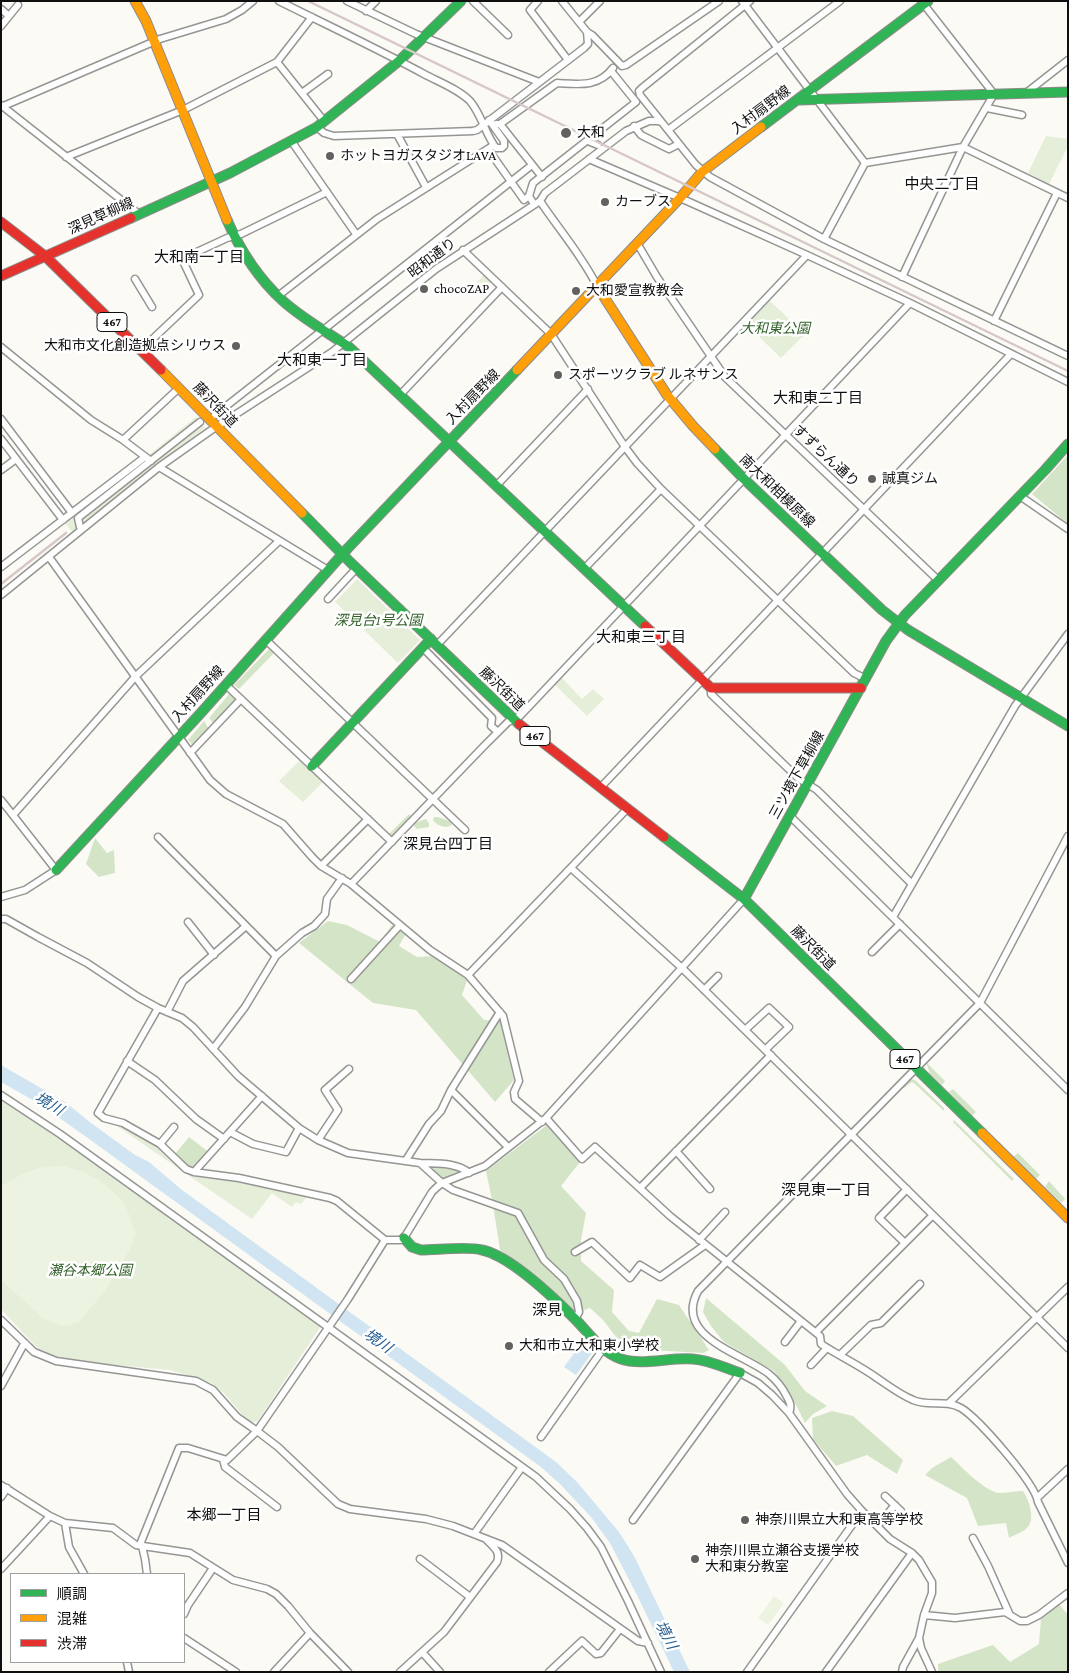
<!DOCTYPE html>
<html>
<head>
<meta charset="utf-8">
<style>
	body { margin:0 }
	#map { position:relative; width:1069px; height:1673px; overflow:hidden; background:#fbfaf5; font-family:"Crimson Pro","Noto Sans JP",serif }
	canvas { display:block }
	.frame { position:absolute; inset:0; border:2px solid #0f0f0f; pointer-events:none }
	.legend { position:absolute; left:10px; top:1573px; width:175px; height:90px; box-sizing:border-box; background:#fff; border:1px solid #9f9f9f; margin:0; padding:6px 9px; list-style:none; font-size:15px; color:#0f0f0f }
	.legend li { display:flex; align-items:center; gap:10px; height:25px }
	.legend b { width:25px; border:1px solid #9f9f9f }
</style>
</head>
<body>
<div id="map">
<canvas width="1069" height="1673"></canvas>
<div class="frame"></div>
<ul class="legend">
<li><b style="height:6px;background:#30b455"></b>順調</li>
<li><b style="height:6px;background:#ff9f0a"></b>混雑</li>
<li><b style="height:6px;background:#e5322d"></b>渋滞</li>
</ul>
</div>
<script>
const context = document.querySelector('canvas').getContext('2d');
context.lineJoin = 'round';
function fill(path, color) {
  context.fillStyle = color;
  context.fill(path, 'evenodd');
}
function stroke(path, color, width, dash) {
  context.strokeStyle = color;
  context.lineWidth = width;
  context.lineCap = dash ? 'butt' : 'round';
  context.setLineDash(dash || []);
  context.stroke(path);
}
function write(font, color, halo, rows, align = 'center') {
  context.font = font + ' "Crimson Pro","Noto Sans JP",serif';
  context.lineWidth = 5;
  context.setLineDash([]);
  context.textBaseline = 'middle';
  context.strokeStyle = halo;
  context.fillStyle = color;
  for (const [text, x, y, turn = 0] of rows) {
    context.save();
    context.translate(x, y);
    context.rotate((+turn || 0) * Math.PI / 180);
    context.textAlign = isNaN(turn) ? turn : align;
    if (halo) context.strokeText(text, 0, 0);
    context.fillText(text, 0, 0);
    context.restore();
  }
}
fill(new Path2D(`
	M1046 136 1068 139V146L1049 184 1028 173Z
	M485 274 492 281 478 296 471 289Z
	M769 300 805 334 781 358 746 324Z
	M196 417 205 428 73 533 64 521 150 457 149 455Z
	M357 579 420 640 398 663 335 602Z
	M561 677 582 699 593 689 604 699 587 716 554 684Z
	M300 760 323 782 303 802 279 781Z
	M1 1100 59 1138 321 1326 257 1422H250L245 1418 224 1393 210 1382 170 1370 94 1363 56 1357 40 1351 1 1309Z
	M114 1124 121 1125 160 1147 183 1170 182 1171 195 1177 232 1181 307 1196 301 1204 296 1202 292 1207 272 1193 252 1219Z`), '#e4eed8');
fill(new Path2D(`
	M1068 455V524L1032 494Z
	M270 648 274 653 239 689 234 685Z
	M229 694 236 700 214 724 209 718Z
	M204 721 209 729 193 745 188 740Z
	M409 814 413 818 392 839 388 835Z
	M434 817C440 817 445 819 451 822L452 825C446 829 437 826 433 820Z
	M426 819 429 823V827L417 829 414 826 415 823Z
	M95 838 107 853 114 850 115 873 99 877 86 864Z
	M328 921 347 925 380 942 392 925 405 935 399 946 417 957 434 956 467 980 462 995 484 1020 500 1021 514 1080 495 1102 416 1010 373 1003 299 943Z
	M926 1062 945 1081 942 1085 930 1074Z
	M910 1079 915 1080 944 1108V1111L915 1084 912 1082 904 1088 901 1087Z
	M953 1089 976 1112 972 1116 949 1092Z
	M954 1120 1014 1179 1012 1181 953 1122Z
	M547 1125 580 1162 561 1186 586 1213 581 1240V1261L614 1290 612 1312 629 1331 639 1333 657 1299 679 1305 709 1350 703 1353 615 1348 620 1342 603 1320 590 1308 574 1314 538 1279 500 1250 493 1205 486 1171Z
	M189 1137 210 1153 197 1169 187 1166 174 1155Z
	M1018 1153 1040 1175 1035 1180 1013 1157Z
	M435 1167 456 1170 458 1171 443 1179H441L433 1169Z
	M1049 1181 1065 1199 1061 1203 1045 1187Z
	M706 1298 785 1365 805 1391 827 1406 813 1414 805 1423 792 1397 774 1371 724 1342 711 1326 703 1312Z
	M832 1411 853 1416 903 1460 897 1474 867 1455 836 1466 813 1439 812 1418Z
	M951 1457C962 1467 984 1491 999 1493 1007 1493 1015 1491 1023 1491 1029 1500 1036 1519 1027 1528 1023 1532 1014 1535 1009 1538L1006 1523 978 1526 967 1498 925 1475 932 1468Z
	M1059 1604 1068 1615V1672H938V1664L993 1645 1010 1662 1039 1644 1041 1618Z`), '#d4e5c7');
fill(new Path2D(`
	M62 1166C87 1171 109 1183 124 1204 129 1212 132 1224 136 1233L129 1251 105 1291 78 1323 63 1326 44 1319 1 1280V1186L22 1174 42 1167Z
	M774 1596 784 1603 768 1625 758 1618Z`), '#edf3e1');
fill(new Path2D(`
	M1 1065 65 1102 91 1123 135 1155 149 1162 182 1190 556 1462 577 1482 619 1532 634 1556 690 1672H674L637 1595 610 1543 591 1517 561 1485 541 1467 85 1136 38 1103 1 1082Z
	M581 1344 592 1353 576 1375 564 1367Z`), '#d0e4f1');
const street = new Path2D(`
	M279 1C327 25 376 48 424 74 439 82 458 89 470 101 482 115 485 134 496 148H502L504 146V141L489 120
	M347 1 416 34 539 82
	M473 1 508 35
	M538 1 530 10 568 60
	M562 1 587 32 592 35 622 66 626 65 719 1
	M742 1 865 163
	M750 1 642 88 639 91 640 95 696 165 710 177 824 239 1068 356
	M1 9 9 16
	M366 11 376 1
	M579 22 600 1
	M1 26 18 5
	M277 62 324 121
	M302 93 328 74
	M1026 93 1068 60
	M1 105 139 214
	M1 107 160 39 226 19 242 10 253 1
	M987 108 1022 115
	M496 124H500L557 83C578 84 598 88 613 68
	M500 124 542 177
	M634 126 641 135 669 149 679 144
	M317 127 324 133 334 136 473 131 477 130 584 48 588 44 587 32
	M668 130 840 1
	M397 134 426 187
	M588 141 598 145
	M292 142 356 234
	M490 152 524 200 529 196
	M66 157 183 110 277 62 312 17
	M589 159 687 201 807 255 910 303 1068 382
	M865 163 963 147 1068 198
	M532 201 529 196 533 183 636 102 611 71
	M540 201 545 193 626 131 649 121H658L661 122
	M540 201C560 231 581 254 597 286
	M824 239 865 163
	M637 243 657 277 725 377 938 580
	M463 250 551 334 625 447 637 463 661 489 854 673 866 679
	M902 277 963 147 994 94 922 2
	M135 279 152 307
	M278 296 377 219 494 145
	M994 321 1057 193
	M327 327 532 165
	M1 347 91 420 123 440 151 461
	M141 350 199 295 183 261 186 257 227 238 241 234 327 192
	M400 395 502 287
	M215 415 319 333
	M1 419 72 513
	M1 439 63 520
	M123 440 179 388
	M159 467 328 570
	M1 470 16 459
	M496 486 588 389
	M1020 496 1068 529
	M80 527 78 518 200 422
	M49 557 210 780 226 794 283 824 312 857 321 866 351 884 430 950 468 975 503 1016 519 1081 514 1092 515 1099 542 1122
	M1 567 145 457
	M584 569 661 489
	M1 595 159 467 210 431 332 352 436 269 540 201
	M328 599 353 572
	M266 640 465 830
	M437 645 807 255
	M423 648 492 718 491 726 498 732
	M226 685 392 842
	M711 688V694L798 778 817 790 912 884
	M190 753 241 699
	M601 787 1011 354
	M1 800 56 870 25 890 1 897
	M13 815 136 676 279 541
	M790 816 1068 1090
	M158 837 276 956
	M321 866 368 819
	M571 868 682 968 1068 1348
	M351 884 484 746 508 722 520 716 910 303
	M893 917 1015 706 1068 634
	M1 919H6L38 937 87 963 138 997 158 1008 182 1018 193 1027 238 1076 299 1128 318 1140 348 1153 420 1163 442 1183 453 1190 518 1213 544 1260 564 1279 577 1301 579 1312 575 1319
	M188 922 214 955
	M872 952 900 924
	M468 975 627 809
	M351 979 400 925
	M704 990 718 976
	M158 1008 98 1113 104 1118 123 1123 160 1144 186 1169 194 1172 239 1178 330 1198 337 1201 385 1240
	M167 1012 183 981 246 926
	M745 1030 769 1008 789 1027 765 1050
	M213 1049 245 1007 276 956 302 933 314 926 325 914 327 899 342 878
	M127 1061 155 1080 196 1119 224 1139
	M451 1090 500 1012
	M1 1095 60 1134 536 1477 570 1509 587 1528 601 1547 628 1601 661 1672
	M546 1118 582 1159 595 1147 670 1216 820 1336 821 1344C839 1356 859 1365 877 1378 889 1386 899 1394 913 1400 928 1407 945 1399 961 1408 978 1418 1035 1483 1038 1502L1068 1563
	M230 1132 253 1144 286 1152 299 1128
	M318 1140 338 1110 325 1090 349 1069
	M160 1144 174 1127
	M676 1151 710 1189
	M406 1160 429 1124 441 1111 451 1090 508 1147
	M420 1163C436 1164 457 1162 469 1173
	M194 1172 262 1096
	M640 1188 771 1055
	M699 1240 725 1212
	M905 1243 879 1218 907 1189
	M575 1252 592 1242 630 1278 640 1265 660 1277 705 1245
	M1 1320 34 1352 56 1361 196 1381 213 1390 237 1417 257 1431 348 1299 385 1240H401L404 1238 432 1192 436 1188 442 1183 485 1166 546 1118 744 899
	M816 1332 933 1215
	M785 1342 801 1321
	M840 1355 871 1325 881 1323 920 1284
	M811 1365 827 1348
	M1 1386 24 1344
	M949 1403 1068 1287
	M789 1413C792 1406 790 1402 786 1395 782 1387 776 1380 769 1374 742 1353 673 1337 698 1291L980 1003 1068 836
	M541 1437 603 1349
	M223 1459 225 1467 277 1507
	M1 1485 50 1516 65 1523 113 1528 136 1545 190 1553 233 1580 267 1589 276 1594 288 1606 310 1633 348 1672
	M885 1496 901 1511
	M1 1497 7 1488
	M1037 1498 1068 1469
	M633 1520 740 1373 758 1383 772 1395 789 1413 847 1494 862 1511 890 1539 912 1553 919 1560 926 1572 932 1582V1593L924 1615 919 1638 903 1667 902 1672
	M65 1523 69 1547 84 1574
	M877 1526 895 1505
	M474 1534 522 1467
	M973 1538 988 1566 1009 1613
	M420 1559 470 1597
	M1 1569 50 1516
	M147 1574 145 1559 141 1542 179 1448H188L227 1460 257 1431 278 1447 338 1504 350 1509 426 1519 453 1526 502 1545 638 1641 648 1643
	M184 1614 188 1605 213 1568
	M924 1615 955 1618 1005 1612 1020 1621H1027L1039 1615 1068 1593
	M184 1638 236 1672
	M919 1638 921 1648 932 1672
	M422 1652 440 1672
	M127 1662 129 1672
	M274 1672 310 1633
	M400 1672 444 1632 497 1562C501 1551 493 1547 486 1539
	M549 1672 582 1641 596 1654 601 1653 620 1629
	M747 1672 862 1511
	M826 1672 912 1553`);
const fast = new Path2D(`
	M799 100 1068 92
	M761 127 928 1
	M131 218 230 173 317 127 399 61 461 1
	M227 220C240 250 259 279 283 301 303 319 327 332 349 347L645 626
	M715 449 744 479 882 610 908 630 1068 726
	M302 513 349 561 519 724
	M312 766 431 639
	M664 837 744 899 982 1133
	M56 870 199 715 348 548 517 370
	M744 899 886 641 905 615 1045 470 1068 444
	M404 1238 412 1247 421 1250C437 1250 468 1246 482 1250 511 1256 554 1298 575 1319 589 1333 601 1352 621 1359 641 1366 671 1357 693 1359 709 1360 725 1368 740 1373`);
const slow = new Path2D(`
	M135 1 146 21 227 220
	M597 286 667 395 693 426 715 449
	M161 370 302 513
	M517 370 680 198 702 172 761 127
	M982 1133 1068 1218`);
const jam = new Path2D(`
	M1 222 45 256 161 370
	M1 276 131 218
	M645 626 711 688H861
	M519 724 664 837`);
stroke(street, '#959593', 9);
stroke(fast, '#8c8b89', 11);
stroke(slow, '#8c8b89', 11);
stroke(jam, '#8c8b89', 11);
stroke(street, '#fefefe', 6);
stroke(fast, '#30b455', 9);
stroke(slow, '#ff9f0a', 9);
stroke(jam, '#e5322d', 9);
stroke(new Path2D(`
	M308 1 1068 371
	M1 584 66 533`), '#d6c8c7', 2.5);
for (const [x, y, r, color] of [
	[566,133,6,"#626160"],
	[330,156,5,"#626160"],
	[605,202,5,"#626160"],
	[424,289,5,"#626160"],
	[576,291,5,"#626160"],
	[236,346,5,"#626160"],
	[558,375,5,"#626160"],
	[872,479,5,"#626160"],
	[509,1346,5,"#626160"],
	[745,1520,5,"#626160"],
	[695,1559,5,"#626160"]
]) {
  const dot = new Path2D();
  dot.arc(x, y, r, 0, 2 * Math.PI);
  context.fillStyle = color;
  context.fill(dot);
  stroke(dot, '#fff', 2);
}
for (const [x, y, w] of [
	[112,322,30],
	[535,736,30],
	[905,1059,30]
]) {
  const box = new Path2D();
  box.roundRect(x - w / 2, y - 9.5, w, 19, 4);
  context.fillStyle = '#fff';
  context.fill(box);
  stroke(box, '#0f0f0f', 1);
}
write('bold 12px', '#0f0f0f', null, [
	["467",112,322],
	["467",535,736],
	["467",905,1059]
]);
write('14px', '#0f0f0f', '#fff', [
	["入村扇野線",761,110,-37],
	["深見草柳線",101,216,-24],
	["昭和通り",432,258,-37],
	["入村扇野線",473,397,-46],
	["藤沢街道",215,405,46],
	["すずらん通り",826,456,43],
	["南大和相模原線",777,491,44],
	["藤沢街道",502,689,44],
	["入村扇野線",198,694,-48],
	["三ツ境下草柳線",797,775,-61],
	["藤沢街道",813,948,45]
]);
write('14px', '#0f0f0f', '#fff', [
	["大和",577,133],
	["ホットヨガスタジオLAVA",340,156],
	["カーブス",615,202],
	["chocoZAP",434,289],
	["大和愛宣教教会",586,291],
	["大和市文化創造拠点シリウス",226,346,"right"],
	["スポーツクラブ ルネサンス",568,375],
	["誠真ジム",882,479],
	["大和市立大和東小学校",519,1346],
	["神奈川県立大和東高等学校",755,1520],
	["神奈川県立瀬谷支援学校",705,1551],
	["大和東分教室",705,1567]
], 'left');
write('italic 14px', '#305f27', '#fff', [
	["大和東公園",775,329],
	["深見台1号公園",378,621],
	["瀬谷本郷公園",90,1271]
]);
write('15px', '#0f0f0f', '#fff', [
	["中央二丁目",942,184],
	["大和南一丁目",199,257],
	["大和東一丁目",322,360],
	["大和東二丁目",818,398],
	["大和東三丁目",641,637],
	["深見台四丁目",448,844],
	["深見東一丁目",826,1190],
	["深見",547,1310],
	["本郷一丁目",224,1515]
]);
write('italic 15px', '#275f92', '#fff', [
	["境川",49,1104,31],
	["境川",378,1341,35],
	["境川",666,1635,63]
]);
</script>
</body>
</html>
